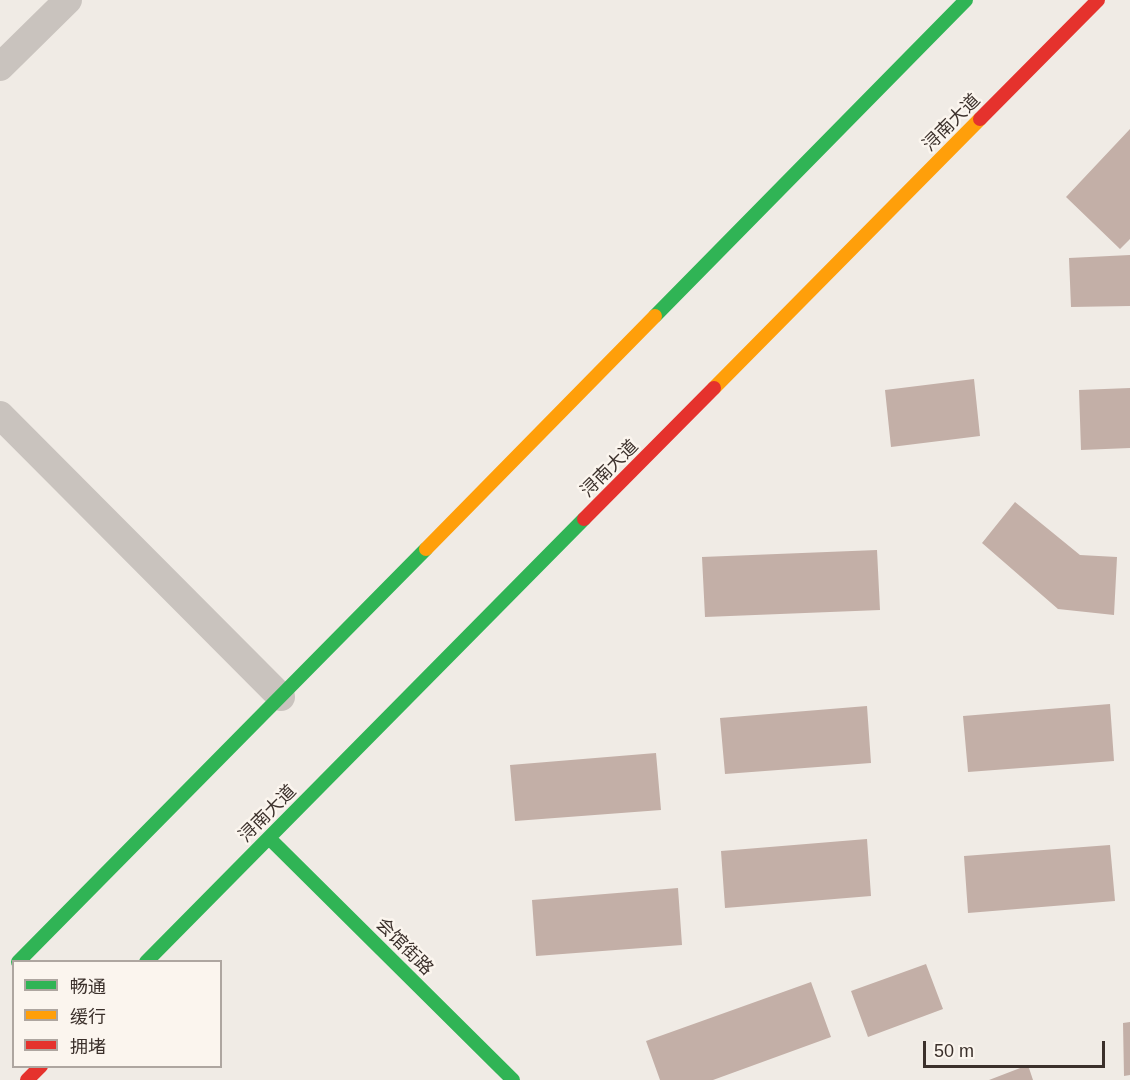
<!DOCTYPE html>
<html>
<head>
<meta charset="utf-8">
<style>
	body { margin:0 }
	#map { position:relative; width:1130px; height:1080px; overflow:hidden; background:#f0ebe5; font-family:Helvetica,"Noto Sans SC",sans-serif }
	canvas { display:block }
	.legend { position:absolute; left:12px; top:960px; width:210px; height:108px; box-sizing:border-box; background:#fbf5ee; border:2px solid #aea6a0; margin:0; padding:8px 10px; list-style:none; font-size:18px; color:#3b302b }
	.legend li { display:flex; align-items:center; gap:12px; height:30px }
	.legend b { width:30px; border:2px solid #aea6a0 }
	.scale { position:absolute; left:923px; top:1041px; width:182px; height:27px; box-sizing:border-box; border:3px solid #3b302b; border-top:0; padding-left:8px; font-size:18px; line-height:21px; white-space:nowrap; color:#3b302b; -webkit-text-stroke:4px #fbf5ee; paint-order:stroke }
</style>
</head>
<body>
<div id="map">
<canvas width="1130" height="1080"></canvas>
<ul class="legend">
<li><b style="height:8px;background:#30b455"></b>畅通</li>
<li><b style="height:8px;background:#ff9f0a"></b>缓行</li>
<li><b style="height:8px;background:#e5322d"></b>拥堵</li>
</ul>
<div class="scale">50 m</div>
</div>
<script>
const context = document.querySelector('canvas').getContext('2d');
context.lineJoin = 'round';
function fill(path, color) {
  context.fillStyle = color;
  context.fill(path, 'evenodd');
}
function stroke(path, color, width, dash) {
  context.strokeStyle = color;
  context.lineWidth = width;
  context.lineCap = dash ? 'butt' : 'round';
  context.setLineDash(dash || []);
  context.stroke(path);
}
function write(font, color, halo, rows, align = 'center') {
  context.font = font + ' Helvetica,"Noto Sans SC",sans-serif';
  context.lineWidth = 5;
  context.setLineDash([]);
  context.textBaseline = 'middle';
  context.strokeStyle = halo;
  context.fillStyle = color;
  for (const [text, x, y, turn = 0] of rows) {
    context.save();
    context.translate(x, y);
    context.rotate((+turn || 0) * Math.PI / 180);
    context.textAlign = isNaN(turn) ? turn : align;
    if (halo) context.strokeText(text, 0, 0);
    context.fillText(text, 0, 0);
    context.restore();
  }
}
fill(new Path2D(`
	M1130 129V239L1120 249 1066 197Z
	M1130 255V306L1071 307 1069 258Z
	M974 379 980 436 891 447 885 390Z
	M1130 388V448L1081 450 1079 390Z
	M1015 502 1080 555 1117 557 1114 615 1058 609 982 543Z
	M877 550 880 610 705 617 702 557Z
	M1110 704 1114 761 968 772 963 716Z
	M867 706 871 763 725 774 720 718Z
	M656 753 661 810 515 821 510 765Z
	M867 839 871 896 725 908 721 851Z
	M1110 845 1115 901 968 913 964 856Z
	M678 888 682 945 536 956 532 900Z
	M926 964 943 1009 868 1037 851 991Z
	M811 982 831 1037 713 1080H660L646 1041Z
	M1130 1022V1075L1124 1076 1123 1023Z
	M1028 1065 1033 1080H989Z`), '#c3afa7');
stroke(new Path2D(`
	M0 67 68 0
	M0 415 281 697`), '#c9c3be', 28);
stroke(new Path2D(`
	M655 316 966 0
	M270 839 513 1080
	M18 962 426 549
	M146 962 584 519`), '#30b455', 14);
stroke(new Path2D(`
	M714 388 980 119
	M426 549 655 316`), '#ff9f0a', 14);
stroke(new Path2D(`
	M980 119 1098 0
	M584 519 714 388
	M27 1080 41 1066`), '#e5322d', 14);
write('18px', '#3b302b', '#fbf5ee', [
	["浔南大道",952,123,-45],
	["浔南大道",610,469,-45],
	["浔南大道",268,814,-45],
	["会馆街路",404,947,45]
]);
</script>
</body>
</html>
